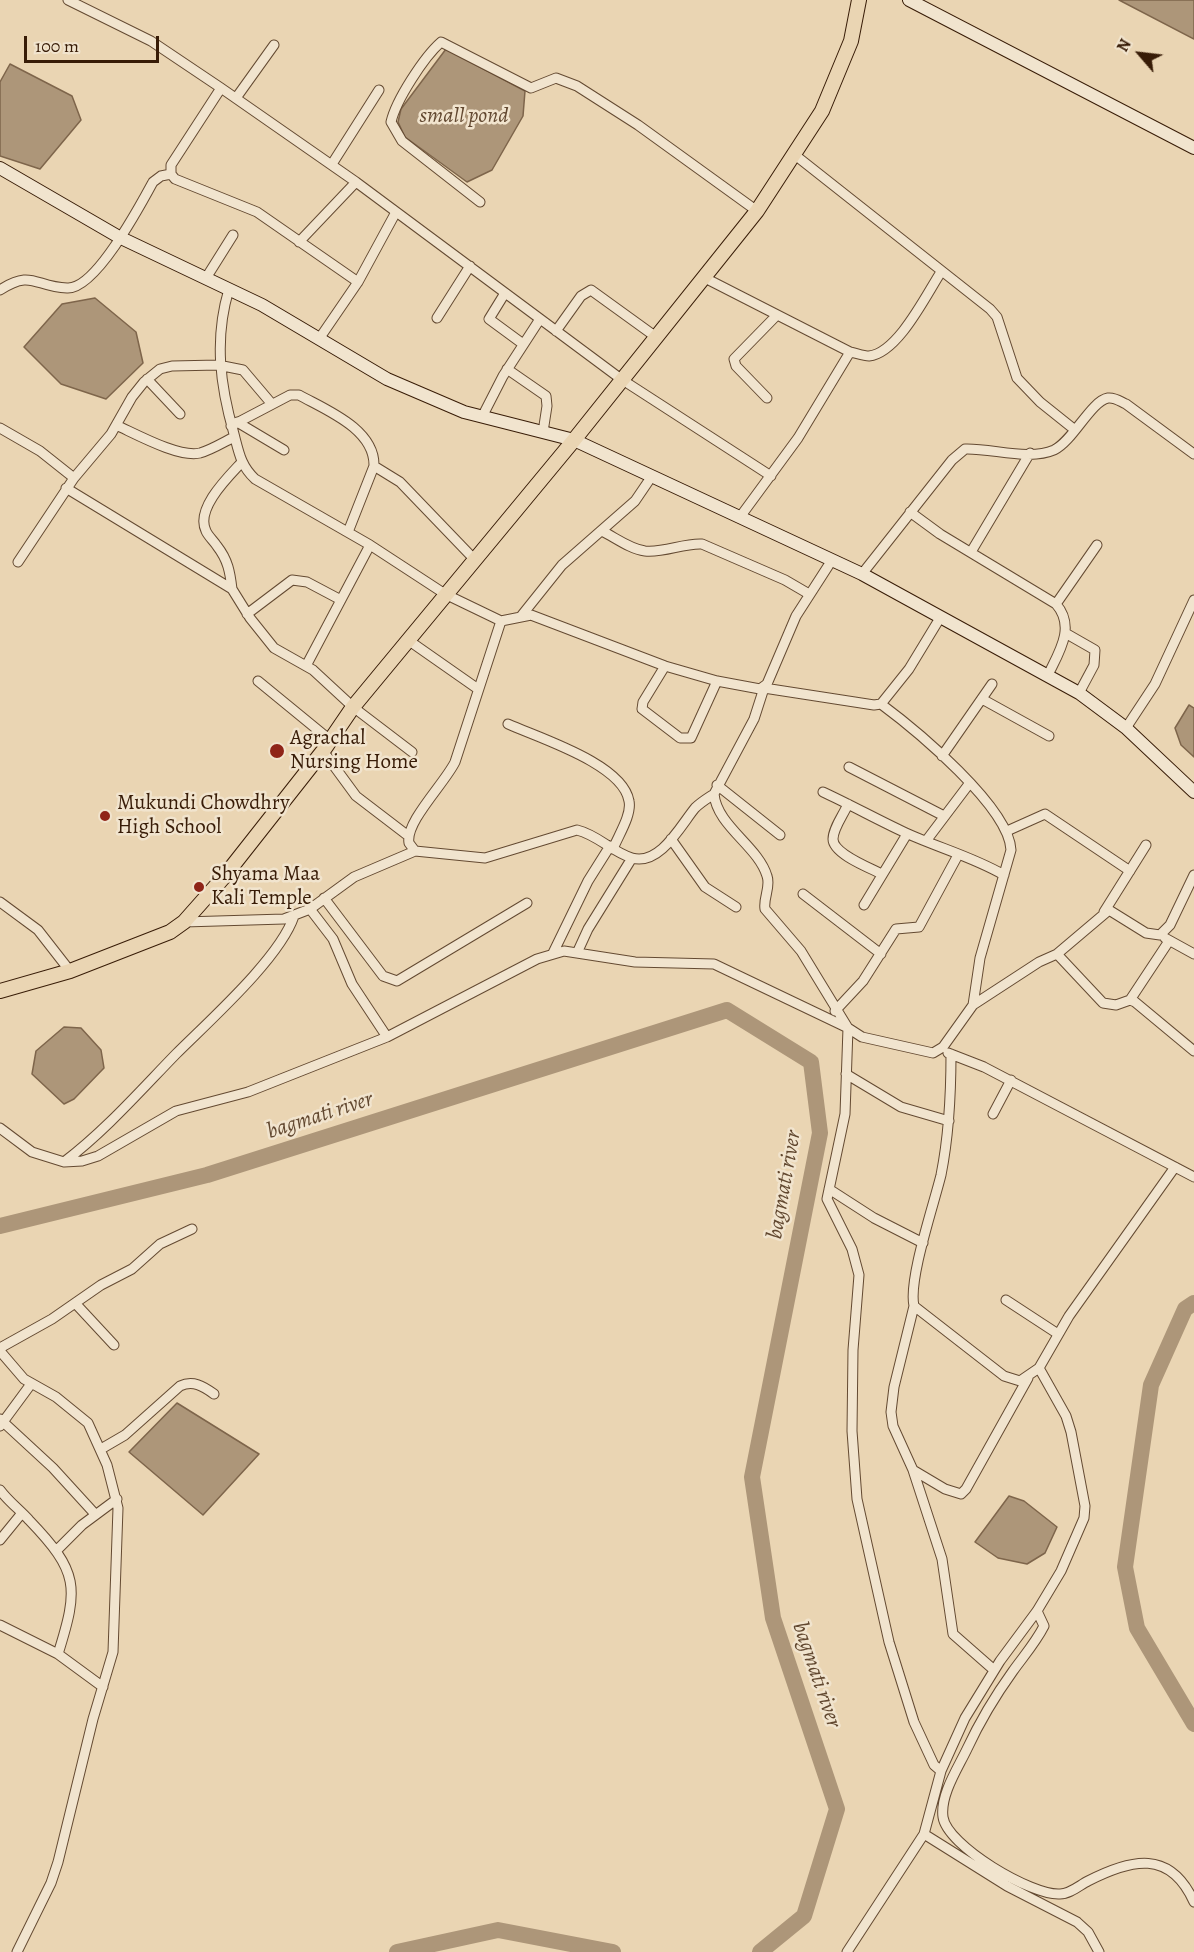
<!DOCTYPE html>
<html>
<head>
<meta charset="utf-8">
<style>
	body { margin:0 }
	#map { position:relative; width:1194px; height:1952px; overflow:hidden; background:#ead5b3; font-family:Alegreya,serif }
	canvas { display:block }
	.north { position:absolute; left:1110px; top:24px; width:60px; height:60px; -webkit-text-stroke:4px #f1e4ce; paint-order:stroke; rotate:298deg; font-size:16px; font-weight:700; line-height:24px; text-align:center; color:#381c07 }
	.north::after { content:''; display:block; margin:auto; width:21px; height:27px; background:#381c07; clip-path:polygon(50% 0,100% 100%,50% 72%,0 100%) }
	.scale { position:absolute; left:24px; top:36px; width:135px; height:27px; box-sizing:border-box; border:3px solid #381c07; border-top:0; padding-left:8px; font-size:18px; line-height:21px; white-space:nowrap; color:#381c07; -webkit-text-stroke:4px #f1e4ce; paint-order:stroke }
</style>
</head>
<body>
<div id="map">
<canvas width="1194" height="1952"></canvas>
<div class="north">N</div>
<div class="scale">100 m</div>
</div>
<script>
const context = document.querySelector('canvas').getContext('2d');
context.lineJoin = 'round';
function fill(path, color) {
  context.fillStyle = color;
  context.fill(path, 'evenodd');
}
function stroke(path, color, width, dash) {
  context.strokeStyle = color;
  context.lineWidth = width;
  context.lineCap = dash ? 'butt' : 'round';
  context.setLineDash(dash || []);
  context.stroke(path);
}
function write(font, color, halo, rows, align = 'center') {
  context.font = font + ' Alegreya,serif';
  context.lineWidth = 5;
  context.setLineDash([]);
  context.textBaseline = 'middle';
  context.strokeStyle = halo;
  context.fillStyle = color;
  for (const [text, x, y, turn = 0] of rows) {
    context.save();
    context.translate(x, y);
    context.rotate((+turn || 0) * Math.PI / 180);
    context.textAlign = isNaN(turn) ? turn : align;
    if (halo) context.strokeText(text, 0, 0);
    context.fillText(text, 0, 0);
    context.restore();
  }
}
const water = new Path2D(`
	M1119 0H1194V39Z
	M446 49 525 91 523 116 492 170 467 182 405 137 398 122 401 109Z
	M10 64 72 96 81 120 40 169 0 156V82Z
	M95 298 136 332 143 363 106 399 61 384 24 347 62 304Z
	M1189 705 1194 708V757L1181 745 1175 728Z
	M64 1027 81 1028 101 1050 104 1068 74 1099 64 1104 32 1074 36 1051Z
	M177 1403 259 1454 203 1515 129 1452Z
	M1009 1496 1024 1501 1057 1527 1045 1553 1027 1564 998 1558 975 1542Z`);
fill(water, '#ad9679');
stroke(water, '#7e654b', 1.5);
stroke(new Path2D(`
	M0 1226 207 1175 727 1010 811 1062 820 1133 752 1477 773 1618 837 1809 804 1916 760 1952
	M1194 1303 1185 1309 1151 1385 1125 1567 1137 1628 1194 1724
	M397 1952 498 1930 613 1952`), '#ad9679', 16);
const street = new Path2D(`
	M68 0 151 41 221 88 356 182 621 379 771 476
	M221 88 171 165V174L175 179 257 212 358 282
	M236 98 274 45
	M795 155 990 309 997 317 1017 378 1040 402 1075 430
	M332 164 379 90
	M480 202 402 141 391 122C396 100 424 57 441 42L531 88 556 78 577 86 638 125 757 211
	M299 242 356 182
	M206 278 233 235
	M705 278 850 352C856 353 863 356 869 356 898 353 926 295 941 272
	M229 289C214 339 220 385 234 434 239 453 241 466 255 479L370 545 445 594 501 621 531 615 665 666 717 681 760 689 767 684 796 616 832 560
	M0 290C32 269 35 287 67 288 95 290 140 206 153 182L161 176 171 174
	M505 293 489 319 523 344
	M437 318 470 266
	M556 331 581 296 591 290 656 337
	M319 339 358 282 396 212
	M507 369 546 396 547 406 543 432
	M147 379 180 414
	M767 398 736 366 734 359 776 316
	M482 417 503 376 540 319
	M237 422 284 450
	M116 425C136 434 179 458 200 453 211 450 224 442 234 437
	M231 426 290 395H299C326 410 375 429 374 466L348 532
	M0 428 40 451 74 478
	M374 466 400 482 474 559
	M66 488 232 589 250 618 274 648 313 670 353 707 412 752
	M910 512 940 534 1056 604C1076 627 1059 652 1048 675
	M740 517 798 438 850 352
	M602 531C616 538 630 549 645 551 664 553 683 543 702 544L785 580 809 594
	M971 552 1030 453
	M18 562 74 478 111 434 132 397 144 382 160 369 172 366 218 365 243 370 271 403
	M862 574 952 460 965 449C992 448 1029 461 1054 450 1073 441 1091 401 1108 398 1115 397 1121 402 1126 404L1194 454
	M232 589C230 572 228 560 217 546 214 541 208 536 206 531 195 509 228 477 241 463
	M1056 604 1097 545
	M247 614 292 580 307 582 341 600
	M522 615 562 565 635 501 652 476
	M1067 634 1095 650 1094 665 1079 693
	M408 640 478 689
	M306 666 370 545
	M665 666 643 702 642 709 680 738H691L717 681
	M258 681 330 740
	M982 699 1049 736
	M881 704C916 730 1009 807 1011 850L980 958 973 1005 943 1047 933 1053 862 1037 848 1028 801 951 765 909C763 898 771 887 767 876 758 846 717 826 714 794L754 719 764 688 874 705 881 704 909 669 940 618
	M508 724C539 738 623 764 629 801 632 815 618 836 613 849
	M1126 728 1155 684 1194 600
	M323 751 356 796 407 835
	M942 756 992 684
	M849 767 944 816
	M717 785 780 835
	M823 792C851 805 878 820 906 833 939 848 973 857 1004 875
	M848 804C844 814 833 828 833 839 833 854 870 868 882 874
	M1007 831 1045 814 1130 871
	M671 839 705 887 736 907
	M926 841 969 784
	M415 851 409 843C405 822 445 783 455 762L501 621
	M803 894 881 954
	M324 898 383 976 397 981 527 903
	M0 902 38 930 70 971
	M864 905 907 834
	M310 909 333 939 352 984 387 1037
	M1104 912 1146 845
	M184 922 284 919 310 909 354 877 415 851 485 858 577 830C598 835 612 852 632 858 660 866 681 825 695 808 701 802 708 798 714 794
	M1165 938 1194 954
	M553 953 588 881 610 846
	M577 953 588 929 632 858
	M1057 954 1103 1003 1116 1005 1130 1000 1135 1002 1194 1051
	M1130 1000 1169 941
	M973 1005 1039 962 1057 954 1109 910 1146 933 1160 935 1170 925 1194 875
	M835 1011 863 981 896 929 919 927 958 855
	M948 1053 984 1067 1194 1177
	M951 1054C951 1095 949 1135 941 1175 934 1204 908 1280 914 1306L1004 1376 1020 1381 1039 1368
	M846 1074 901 1107 949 1121
	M993 1114 1011 1080
	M0 1128 32 1152 64 1162C105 1131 140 1091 176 1054 209 1021 280 958 294 916
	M64 1162 82 1161 98 1156 176 1111 248 1092 387 1037 537 959 564 951 635 962 714 964 848 1028 845 1114 827 1199 852 1249 859 1275 853 1350 852 1431 857 1499 889 1642 914 1722 934 1765 941 1771
	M829 1189 874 1218 923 1243
	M1006 1300 1058 1334
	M75 1303 114 1345
	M914 1306 894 1387 891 1412 893 1426 913 1470 942 1559 953 1634 994 1670
	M0 1348 52 1319 101 1285 132 1269 160 1244 192 1229
	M0 1351 24 1379 56 1397 88 1423 107 1465 118 1508 113 1652 93 1719 58 1862 51 1883 17 1952
	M0 1419 53 1468 95 1514
	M0 1426 31 1384
	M101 1449 125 1435 180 1386C193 1380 203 1386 214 1394
	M913 1470 945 1489 961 1494 966 1489 1028 1378
	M0 1490C8 1501 20 1510 29 1520 79 1572 79 1587 58 1654
	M0 1540 22 1513
	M57 1550 82 1525 117 1499
	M1037 1611 1044 1626C1036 1642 1023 1657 1013 1671 995 1696 980 1721 967 1749 958 1768 940 1795 943 1817 947 1846 1032 1896 1060 1894 1070 1894 1080 1885 1088 1881 1131 1859 1170 1849 1194 1902
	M0 1625 58 1654 103 1687
	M924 1834 1007 1886 1077 1922 1088 1932 1099 1952
	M847 1952 924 1834 941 1771 965 1718 1000 1661 1037 1611 1061 1571 1084 1518 1085 1506 1071 1432 1066 1416 1039 1368 1069 1316 1175 1167`);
const secondary = new Path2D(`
	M909 0 1194 148
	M0 168 119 237 262 305 387 379 464 412 574 440 862 574 1079 693 1126 728 1194 792`);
const primary = new Path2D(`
	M0 991 70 971 170 932 184 922 223 878 323 751 353 707 574 440 757 211 822 111 851 41 859 0`);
stroke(street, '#644a32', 11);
stroke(secondary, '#381c07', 14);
stroke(primary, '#381c07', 16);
stroke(street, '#f1e4ce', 9);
stroke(secondary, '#f1e4ce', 12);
stroke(primary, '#ead5b3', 14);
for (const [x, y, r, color] of [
	[277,751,8,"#8f2418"],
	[105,816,6,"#8f2418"],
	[199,887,6,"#8f2418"]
]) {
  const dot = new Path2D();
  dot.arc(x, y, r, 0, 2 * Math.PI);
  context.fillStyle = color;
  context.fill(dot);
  stroke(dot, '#f1e4ce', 2);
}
write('21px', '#381c07', '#f1e4ce', [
	["Agrachal",290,739],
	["Nursing Home",290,763],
	["Mukundi Chowdhry",117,804],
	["High School",117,828],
	["Shyama Maa",211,875],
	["Kali Temple",211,899]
], 'left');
write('italic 22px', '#61472f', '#f1e4ce', [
	["small pond",464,117],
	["bagmati river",320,1116,-18],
	["bagmati river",785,1185,-80],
	["bagmati river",816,1675,71]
]);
</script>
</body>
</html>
